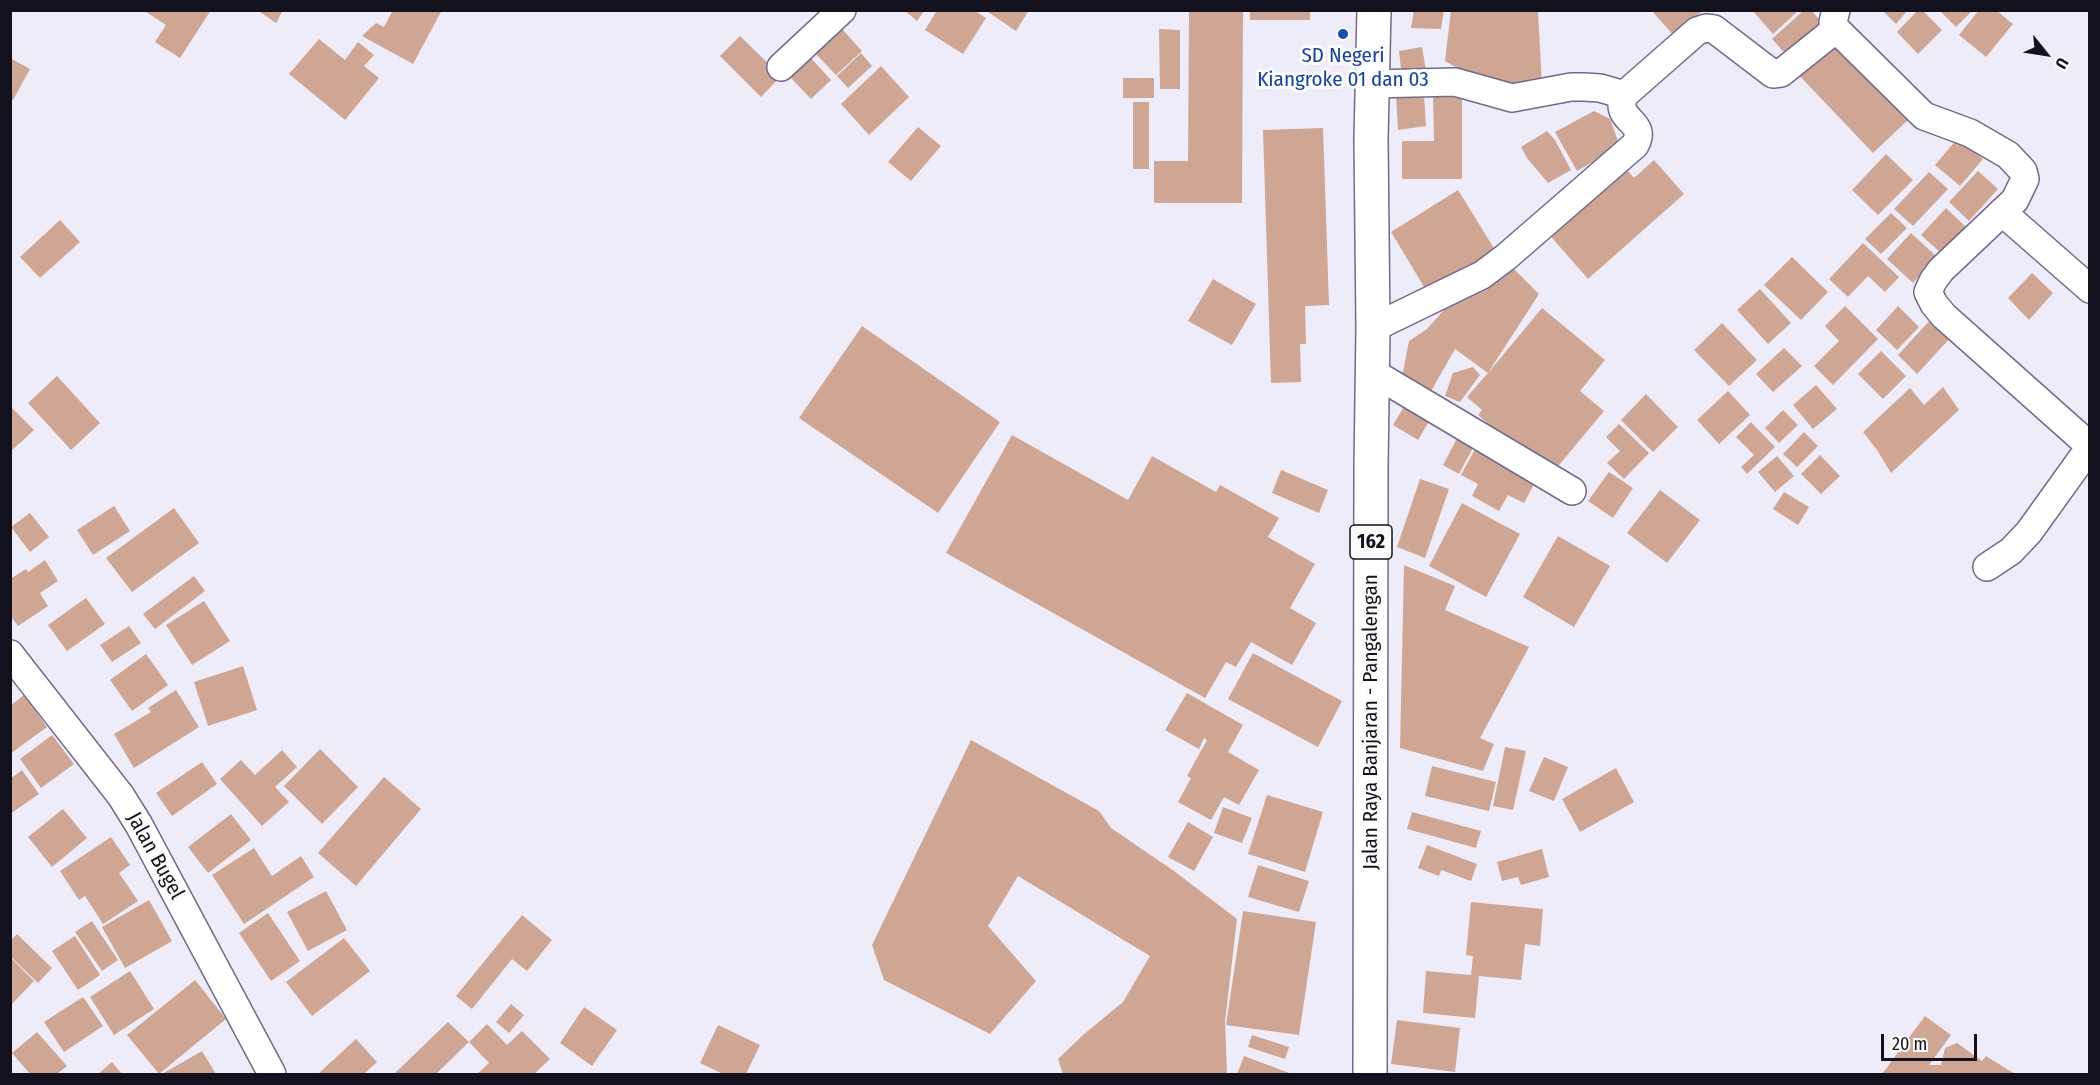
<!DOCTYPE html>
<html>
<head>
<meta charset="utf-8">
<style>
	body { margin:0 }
	#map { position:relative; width:2100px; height:1085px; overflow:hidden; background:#efecfa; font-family:"Fira Sans Condensed",sans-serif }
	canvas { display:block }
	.frame { position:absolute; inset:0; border:12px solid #13111d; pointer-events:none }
	.north { position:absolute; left:2016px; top:24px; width:60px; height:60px; -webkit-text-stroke:4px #fbfbfb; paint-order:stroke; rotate:120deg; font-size:16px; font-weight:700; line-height:24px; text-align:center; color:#13111d }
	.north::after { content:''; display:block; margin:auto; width:21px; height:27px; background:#13111d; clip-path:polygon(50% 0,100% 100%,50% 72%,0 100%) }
	.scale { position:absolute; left:1881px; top:1034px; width:96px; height:27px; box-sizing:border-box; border:3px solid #13111d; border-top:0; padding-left:8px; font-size:18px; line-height:21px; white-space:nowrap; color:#13111d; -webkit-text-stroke:4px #fbfbfb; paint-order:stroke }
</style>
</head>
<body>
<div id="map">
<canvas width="2100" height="1085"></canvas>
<div class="frame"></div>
<div class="north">U</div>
<div class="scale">20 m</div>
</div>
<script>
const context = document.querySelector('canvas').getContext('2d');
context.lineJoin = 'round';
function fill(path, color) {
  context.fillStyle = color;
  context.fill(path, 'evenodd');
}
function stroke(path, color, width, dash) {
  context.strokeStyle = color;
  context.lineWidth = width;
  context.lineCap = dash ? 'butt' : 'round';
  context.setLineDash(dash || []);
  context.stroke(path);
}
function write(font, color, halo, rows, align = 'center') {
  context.font = font + ' "Fira Sans Condensed",sans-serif';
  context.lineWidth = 6;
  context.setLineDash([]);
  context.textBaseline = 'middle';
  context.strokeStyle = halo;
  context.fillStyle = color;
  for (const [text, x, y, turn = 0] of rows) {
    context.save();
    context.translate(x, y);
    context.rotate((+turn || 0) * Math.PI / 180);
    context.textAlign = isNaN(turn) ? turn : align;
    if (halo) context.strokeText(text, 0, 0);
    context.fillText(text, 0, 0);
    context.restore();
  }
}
fill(new Path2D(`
	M143 10H211L180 58 155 42 166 25Z
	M257 10H283L276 23Z
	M393 10 441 12 413 64 362 36 376 23 384 27Z
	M904 10H925L917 21Z
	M937 10H974L986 18 963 54 925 30Z
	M985 10H1029L1016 31Z
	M1189 10H1243L1242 203H1154V161H1188Z
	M1250 10H1310V20H1250Z
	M1414 10H1444L1441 29 1411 28Z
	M1451 10H1538L1542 86 1505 95 1445 61Z
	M1651 10H1699L1701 12 1675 37Z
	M1752 10H1799L1773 34Z
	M1804 10H1811L1828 30 1792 61 1772 39Z
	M1882 10H1908L1896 24Z
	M1918 10H1922L1942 30 1918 54 1897 32Z
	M1939 10H1973L1956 27Z
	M1979 10H1996L2013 24 1986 57 1959 35Z
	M841 28 862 51 836 75 815 53Z
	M1159 29 1180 30V89H1160Z
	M740 36 781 76 761 97 720 56Z
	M1830 37 1908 120 1873 153 1795 71Z
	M319 39 345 60 358 42 374 55 364 66 379 78 345 120 289 74Z
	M1422 47 1427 76 1402 78 1399 51Z
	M861 53 872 66 848 88 837 76Z
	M810 57 831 80 811 99 789 76Z
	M10 58 30 69 13 100 10 99Z
	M881 66 909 97 869 135 841 104Z
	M1123 78H1154V98H1123Z
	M1462 93V179H1402V141H1434L1433 94Z
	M1396 95H1424L1426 126 1398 130Z
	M1133 102H1149V169H1133Z
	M1594 111 1610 119 1620 146 1577 171 1555 132Z
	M918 127 941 146 911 181 888 162Z
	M1323 128 1329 305 1305 306 1306 344H1300L1301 382 1271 383 1263 130Z
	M1547 131 1555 140 1571 170 1548 183 1527 158 1521 147Z
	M1958 138 1983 159 1960 186 1935 165Z
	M1886 154 1913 180 1878 215 1852 190Z
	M1654 160 1684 194 1588 279 1547 232 1623 165 1634 178Z
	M1978 171 1998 189 1969 221 1949 202Z
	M1929 172 1948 189 1913 226 1894 209Z
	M1458 190 1500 258 1432 300 1391 232Z
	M1946 208 1966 227 1942 254 1921 235Z
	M1891 213 1907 228 1881 254 1865 239Z
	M60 220 80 242 40 278 20 257Z
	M1911 233 1937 257 1913 283 1887 259Z
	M1863 243 1899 277 1885 292 1868 276 1848 297 1829 279Z
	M1792 257 1828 292 1801 320 1764 285Z
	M1511 266 1539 294 1488 373 1542 308 1605 360 1580 391 1604 411 1550 476 1478 415 1482 410 1467 397 1488 373 1455 349 1430 393 1401 382 1409 341 1427 329 1460 292Z
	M2032 273 2053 293 2029 320 2008 298Z
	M1213 279 1256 304 1232 345 1188 321Z
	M1760 289 1791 323 1768 344 1737 310Z
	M1845 306 1878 339 1833 385 1814 366 1839 341 1825 326Z
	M1898 306 1919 327 1897 350 1876 330Z
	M1931 319 1952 336 1917 374 1898 355Z
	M1722 323 1757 360 1729 386 1694 350Z
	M862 326 1000 422 938 513 799 418Z
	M1784 348 1802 366 1773 392 1756 374Z
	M1881 351 1906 376 1883 399 1858 374Z
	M1473 367 1480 375 1460 402 1445 396 1453 373Z
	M57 376 100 423 71 450 28 403Z
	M1816 385 1837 409 1813 429 1793 405Z
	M1943 387 1959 410 1891 473 1877 450 1863 432 1910 388 1924 405Z
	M1728 391 1750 415 1719 444 1697 420Z
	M1646 394 1678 427 1653 452 1621 420Z
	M1409 398 1434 413 1418 440 1393 425Z
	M10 406 34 430 10 452Z
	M1783 410 1798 425 1779 443 1765 428Z
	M1751 422 1775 447 1747 474 1741 467 1754 455 1736 437Z
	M1619 424 1649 453 1624 479 1607 463 1620 451 1606 437Z
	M1461 431 1477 440 1459 474 1443 465Z
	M1804 432 1818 446 1797 467 1783 454Z
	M1012 435 1128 500 1152 456 1216 492 1220 485 1279 518 1268 537 1315 564 1290 608 1316 623 1292 665 1251 642 1236 667 1226 662 1205 698 946 553Z
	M1479 442 1539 475 1524 503 1508 495 1499 511 1472 496 1478 484 1461 475Z
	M1820 455 1840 476 1821 494 1801 474Z
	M1777 456 1794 476 1775 492 1758 472Z
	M1281 470 1328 490 1319 513 1272 493Z
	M1609 472 1633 488 1613 518 1588 501Z
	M1420 479 1449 489 1425 558 1397 547Z
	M1660 490 1700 520 1667 563 1627 533Z
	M1784 492 1809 507 1798 525 1773 509Z
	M1462 503 1520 534 1486 597 1429 566Z
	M114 506 130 531 93 555 77 530Z
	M174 508 199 543 132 592 106 558Z
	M30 513 49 537 30 552 11 527Z
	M1558 536 1610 566 1574 627 1523 597Z
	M45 560 58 581 40 593 48 606 18 626 10 615V579L26 569 28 572Z
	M1404 565 1455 586 1445 610 1529 647 1480 738 1494 744 1483 771 1400 748Z
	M194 576 205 591 155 629 143 614Z
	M86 598 105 624 67 651 48 625Z
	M204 601 230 641 192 665 166 625Z
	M129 626 141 643 112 662 100 645Z
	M1253 653 1342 701 1318 747 1228 699Z
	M146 654 168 685 132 711 110 680Z
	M243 666 257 710 208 726 194 682Z
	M176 690 199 727 134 768 114 734 151 712 148 708Z
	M1187 693 1243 725 1228 752 1259 770 1239 805 1224 797 1211 820 1178 802 1191 778 1187 776 1207 740 1204 738 1199 749 1165 730Z
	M24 695 47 727 10 754V706Z
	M52 735 74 764 41 788 20 759Z
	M971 740 1099 811 1111 828 1174 871 1237 919 1225 1021 1227 1074H1063L1058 1059 1083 1035 1123 1002 1150 956 1018 876 988 926 1036 981 990 1034 884 980 872 945Z
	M1505 747 1526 751 1513 810 1493 806Z
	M320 749 358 787 322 824 284 786Z
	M282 750 297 767 275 787 289 802 262 826 220 779 241 760 255 775Z
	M1544 757 1568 767 1554 801 1529 791Z
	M202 762 217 784 172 816 156 793Z
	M1432 766 1496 782 1489 811 1425 796Z
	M1616 768 1634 802 1580 832 1562 799Z
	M22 770 39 794 10 814V779Z
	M384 777 421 809 356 886 318 853Z
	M1267 795 1323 812 1305 872 1248 854Z
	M1223 807 1252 818 1242 843 1214 833Z
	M63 809 87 838 52 867 28 837Z
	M1412 812 1481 831 1476 848 1407 829Z
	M231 814 251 840 208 873 188 847Z
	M1188 822 1213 837 1194 871 1168 857Z
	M111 837 130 865 119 873 138 901 103 924 85 896 79 900 60 871Z
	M1427 845 1477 864 1471 881 1441 870 1439 876 1418 868Z
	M254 848 272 876 301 856 314 877 244 924 212 875Z
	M1542 849 1549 877 1521 885 1518 877 1502 881 1497 862Z
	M1258 865 1309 881 1299 912 1248 897Z
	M326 891 347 930 308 951 287 912Z
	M149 900 172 941 125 968 102 927Z
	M1471 902 1543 909 1540 946 1525 944 1521 980 1479 976 1475 1018 1423 1013 1426 971 1471 975 1473 956 1466 955Z
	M1243 911 1316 922 1299 1035 1226 1025Z
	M268 913 300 961 271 981 239 933Z
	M522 915 552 940 527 971 512 959 472 1009 456 996Z
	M92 921 118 960 102 971 75 932Z
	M17 934 52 968 38 983 10 956V941Z
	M75 936 100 975 78 990 52 951Z
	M344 938 370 971 312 1016 286 982Z
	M12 959 34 981 10 1006V961Z
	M130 971 154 1009 114 1035 90 997Z
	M195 980 226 1019 159 1074 127 1035Z
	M83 997 103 1026 64 1052 44 1022Z
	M511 1004 524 1015 509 1033 496 1022Z
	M584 1007 617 1030 592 1066 560 1043Z
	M1925 1016 1951 1035 1929 1065H1941L1945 1048 1957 1043 1982 1061 1986 1056 2015 1074H1882Z
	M1397 1020 1460 1028 1455 1072 1391 1064Z
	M448 1022 469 1042 436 1074H394Z
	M487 1024 507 1045 522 1031 550 1059 534 1074H477L489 1063 469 1042Z
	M718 1025 760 1045 746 1074H723L700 1063Z
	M37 1032 67 1066 57 1074H30L12 1053Z
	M1252 1035 1289 1047 1285 1059 1248 1047Z
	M356 1039 377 1062 364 1074H318Z
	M202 1051 216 1074H162Z
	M1244 1056 1292 1074H1237Z
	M112 1062 122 1074H98Z`), '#cea693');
const street = new Path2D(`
	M1836 10 1833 22 1836 29 1924 116 1970 133 2008 155 2023 171 2025 179 2015 200 1941 270 1933 281 1928 292 1934 304 1944 316 2090 446
	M781 67 842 10
	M1372 84 1455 82 1512 98 1571 87H1584L1600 88 1624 95
	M2002 212 2090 289
	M1373 328 1482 275 1506 257 1635 145C1649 120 1613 122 1624 95L1697 31 1706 28 1714 29 1773 74 1781 73 1836 29
	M1372 372 1572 491
	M1987 567 2011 551 2029 532 2090 447
	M10 654 121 796 139 825 272 1074`);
const primary = new Path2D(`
	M1370 1074 1371 467 1373 328 1371 139 1374 10`);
stroke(street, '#716a8a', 30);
stroke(primary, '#716a8a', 36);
stroke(street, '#fff', 27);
stroke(primary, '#fff', 33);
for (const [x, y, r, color] of [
	[1343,34,6,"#1a4fb4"]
]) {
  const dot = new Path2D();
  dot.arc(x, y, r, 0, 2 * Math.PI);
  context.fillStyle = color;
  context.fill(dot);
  stroke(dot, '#fbfbfb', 2);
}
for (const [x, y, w] of [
	[1371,542,42]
]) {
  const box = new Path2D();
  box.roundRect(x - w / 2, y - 17, w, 34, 4.5);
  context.fillStyle = '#fbfbfb';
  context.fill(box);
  stroke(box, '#13111d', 1.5);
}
write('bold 20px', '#13111d', null, [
	["162",1371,542]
]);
write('21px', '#164399', '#fbfbfb', [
	["SD Negeri",1343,56],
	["Kiangroke 01 dan 03",1343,80]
]);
write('21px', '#13111d', '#fbfbfb', [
	["Jalan Raya Banjaran - Pangalengan",1371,722,-90],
	["Jalan Bugel",155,856,61]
]);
</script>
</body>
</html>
